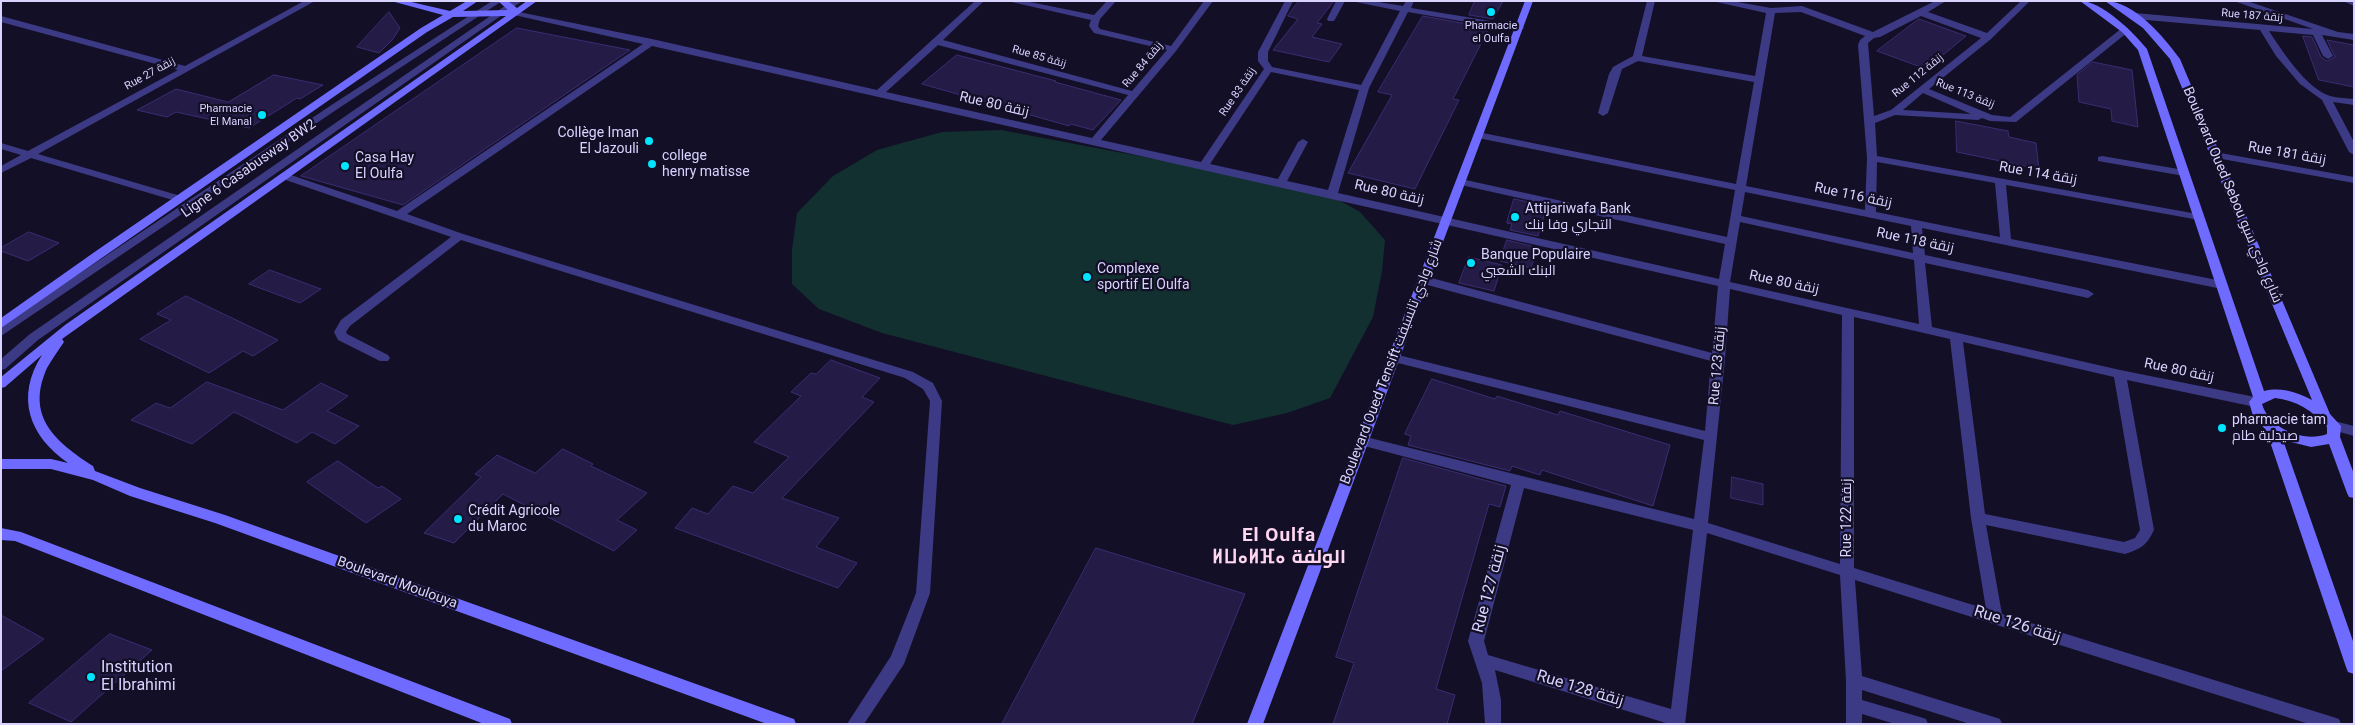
<!DOCTYPE html>
<html>
<head>
<meta charset="utf-8">
<style>
	body { margin:0 }
	#map { position:relative; width:2355px; height:725px; overflow:hidden; background:#130f26; font-family:Roboto,sans-serif }
	canvas { display:block }
	.frame { position:absolute; inset:0; border:2px solid #d9d4ff; pointer-events:none }
</style>
</head>
<body>
<div id="map">
<canvas width="2355" height="725"></canvas>
<div class="frame"></div>
</div>
<script>
const context = document.querySelector('canvas').getContext('2d');
context.lineJoin = 'round';
function fill(path, color) {
  context.fillStyle = color;
  context.fill(path, 'evenodd');
}
function stroke(path, color, width, dash) {
  context.strokeStyle = color;
  context.lineWidth = width;
  context.lineCap = dash ? 'butt' : 'round';
  context.setLineDash(dash || []);
  context.stroke(path);
}
function write(font, color, halo, rows, align = 'center') {
  context.font = font + ' Roboto,Cairo,"Noto Sans Tifinagh",sans-serif';
  context.lineWidth = 4.5;
  context.setLineDash([]);
  context.textBaseline = 'middle';
  context.strokeStyle = halo;
  context.fillStyle = color;
  for (const [text, x, y, turn = 0] of rows) {
    context.save();
    context.translate(x, y);
    context.rotate((+turn || 0) * Math.PI / 180);
    context.textAlign = isNaN(turn) ? turn : align;
    if (halo) context.strokeText(text, 0, 0);
    context.fillText(text, 0, 0);
    context.restore();
  }
}
fill(new Path2D(`
	M1001 130 1234 174 1332 196 1360 212 1385 240 1382 271 1373 317 1330 398 1287 413 1233 425 882 333 819 309 792 284V250L797 213 833 176 877 150 942 132Z`), '#12302f');
const building = new Path2D(`
	M1299 1H1334L1317 23 1322 24 1312 37 1342 44 1329 62 1273 50 1298 19 1288 16Z
	M1475 1H1503L1493 19 1469 15Z
	M389 12 400 28 393 39 379 53 357 47Z
	M1423 16 1489 28 1453 99 1459 100 1415 189 1348 173 1392 95 1378 92Z
	M1919 19 1966 36 1926 69 1877 51Z
	M517 28 630 50 403 205 301 176Z
	M2303 36 2312 37 2321 57 2327 61 2335 57 2327 40 2354 45V87L2319 80Z
	M957 55 1056 81 1055 82 1121 100 1093 130 1071 124 1069 126 922 84Z
	M2093 62 2132 70 2138 127 2112 121 2111 109 2079 102 2077 75Z
	M274 75 323 85 300 99 297 98 249 128 176 112 167 117 137 110 176 89 228 102Z
	M1956 121 2008 131 2009 137 2036 143 2039 169 1957 152Z
	M1514 199 1547 206 1538 236 1510 230 1512 224 1507 223Z
	M29 232 59 243 28 261 1 251V248Z
	M1507 240 1535 247 1537 249 1531 268 1500 261Z
	M1469 257 1502 265 1494 291 1459 283Z
	M270 270 321 289 300 303 249 284Z
	M186 296 278 340 253 356 243 351 209 373 140 339 171 320 157 314Z
	M831 360 880 378 862 397 874 402 782 498 839 518 816 547 857 563 838 588 675 528 692 508 708 514 733 486 753 493 789 457 754 442 801 396 791 392 811 373 816 374Z
	M1432 379 1495 399 1497 396 1558 415 1560 411 1670 445 1653 506 1542 470 1540 475 1512 466 1510 471 1408 445 1411 436 1405 434Z
	M207 382 283 410 321 383 348 396 327 411 359 426 335 444 312 432 297 443 234 412 192 444 131 420 156 403 170 408Z
	M563 449 593 464 591 466 647 493 617 520 637 530 614 551 503 494 454 543 424 533 481 477 475 474 497 455 535 473Z
	M1403 458 1506 486 1500 507 1489 504 1436 689 1455 695 1447 724H1333L1354 663 1336 657Z
	M338 461 378 488 382 486 401 499 366 523 307 482Z
	M1732 477 1763 484V505L1731 498Z
	M1096 548 1245 594 1192 724H1002Z
	M1 615 44 639 1 671Z
	M110 634 152 650 71 722 29 703Z`);
fill(building, '#241b47');
stroke(building, '#3b2d73', 1);
fill(new Path2D(`
	M492 1H502L339 108 1 336V326L333 104Z
	M512 1H522L38 340 5 369 1 370V359L30 334Z`), '#3d3a85');
fill(new Path2D(`
	M304 1H315L38 154 184 197 185 199 184 201H176L31 158 1 173V166L21 155 1 149V143L28 151 178 70 1 22V16L185 66Z
	M975 1H984L943 40 1132 91 1167 50 1094 33 1089 26 1091 20 1007 1H1025L1094 15 1107 1H1116L1100 19 1098 26 1100 29 1171 46 1204 1H1213L1176 51 1101 140 1201 162 1264 69 1258 61V52L1285 1H1293L1268 52V61L1272 67 1361 85 1400 11 1351 1H1372L1403 6 1406 1H1414L1411 8 1522 26 1524 28 1519 31 1408 12 1369 88 1338 193 1719 279 1725 244 1461 185 1456 182 1461 179 1727 237 1735 190 1478 138 1473 135 1478 132 1736 184 1754 82 1638 61 1622 69 1608 113 1603 116 1598 113 1609 74 1613 67 1633 56 1647 1H1655L1642 56 1755 76 1766 13 1712 1H1732L1771 8 1802 6 1873 32 1935 1H1946L1928 12 1987 33 2021 1H2030L1991 39 1929 89 1992 115 2010 117 2122 28H2128V32L2016 122 1990 121 1982 118 1978 120 1895 115 1875 123 1877 156 2203 215 2204 217 2203 219 2199 220 2006 185 2011 239 2222 281 2228 285 2222 289 1922 228 1925 255 2088 290 2094 294 2088 298 1925 263 1932 327 2120 370 2255 397 2261 402 2255 407 2127 380 2154 530C2146 546 2142 548 2125 554L1986 525 2002 614 2333 717 2339 719 2341 724H2309L1855 580 1862 676 1994 717 2000 719 2002 724H1970L1862 690V700L1920 717 1926 719 1928 724H1895L1862 714V724H1846V681L1840 575 1707 533 1685 724H1669L1495 670 1501 700V724H1485L1482 683 1468 641 1511 485 1357 444 1355 441 1357 438 1362 436 1694 519 1704 440 1394 362 1388 358 1390 355 1394 354 1705 431 1711 361 1420 283 1418 280 1424 276 1712 353 1718 286 652 46 407 214 463 234 913 372 933 383 942 401 930 593 904 664 864 724H847L891 656 916 593 930 401 923 389 905 378 461 240 350 326 346 332 347 334 388 355 390 358 388 361H380L338 340 334 332 341 320 451 237 280 178V174H288L397 211 643 44 514 15V11L652 39 877 90ZM1801 12 1865 36 1860 40 1858 45 1867 158 1865 210 1746 186 1775 13ZM1921 16 1981 38 1891 110 1874 116 1868 43 1874 38 1880 37ZM938 45 1128 95 1092 138 886 92ZM1271 72 1359 90 1328 190 1287 181 1308 142 1303 139 1298 142 1278 179 1210 164ZM1923 93 1971 114 1903 110ZM1877 162 1995 183 2000 237 1876 212ZM1745 192 1911 226 1913 253 1741 216ZM1740 222 1914 260 1919 324 1730 282ZM1730 289 1842 315 1840 564 1708 523 1725 359ZM1854 317 1950 339 1971 518 1986 609 1854 568ZM1963 342 2114 377 2140 530 2135 538 2124 542 1985 514ZM1524 488 1693 530 1671 709 1488 655 1484 641Z
	M1336 1H1345L1334 21H1328L1327 19Z
	M2234 1H2247L2338 32 2354 34V40L2322 35 2333 56 2328 59 2323 56 2313 35 2269 31C2282 51 2307 89 2330 96 2338 98 2346 98 2354 99V105L2333 102 2354 142V155L2349 152 2322 100 2300 84 2276 56 2260 30 2135 19 2131 16 2135 13 2313 29Z
	M2343 1H2354V6Z
	M2215 152 2354 177V183L2211 157V153Z
	M2102 156 2184 170 2189 173 2184 176 2098 161V157Z
	M2334 421 2354 426V436L2329 429 2327 426 2329 423Z`), '#3d3a85');
fill(new Path2D(`
	M391 1H407L450 11 467 1H478L463 11 508 10 498 1H508L517 8 527 1H537L62 339 64 342C58 351 52 359 47 368 25 417 56 442 93 466L95 471 140 488 225 515 788 717 794 719 796 724H767L215 523 130 496 93 480 51 469H1V459H51L68 463C29 436 15 397 42 355L5 387 1 388V377L65 325 506 16 453 17 427 32 1 328V318L96 251 421 28 443 15Z
	M1525 1H1533L1263 724H1247Z
	M2080 1C2102 1 2133 32 2147 49L2264 391C2282 387 2296 392 2312 400L2170 59 2143 28 2105 1C2134 1 2164 37 2180 59L2330 414 2341 426 2340 437 2354 474V498L2349 497 2347 493 2329 444 2311 447 2283 440 2354 644V674L2348 672 2346 667 2266 430 2253 416 2249 402 2253 397 2138 50 2122 32ZM2275 398C2296 400 2313 411 2327 427V434C2303 443 2269 428 2262 404Z
	M1 528 21 532 510 719 512 724H484L15 541 1 540Z`), '#6f6bff');
for (const [x, y, r, color] of [
	[1491,12,5,"#00e5ff"],
	[262,115,5,"#00e5ff"],
	[649,141,5,"#00e5ff"],
	[652,164,5,"#00e5ff"],
	[345,166,5,"#00e5ff"],
	[1515,217,5,"#00e5ff"],
	[1471,263,5,"#00e5ff"],
	[1087,277,5,"#00e5ff"],
	[2222,428,5,"#00e5ff"],
	[458,519,5,"#00e5ff"],
	[91,677,5,"#00e5ff"]
]) {
  const dot = new Path2D();
  dot.arc(x, y, r, 0, 2 * Math.PI);
  context.fillStyle = color;
  context.fill(dot);
  stroke(dot, '#130f26', 2);
}
write('11px', '#d9d4ff', '#130f26', [
	["Rue 187 زنقة",2252,16,5],
	["Rue 85 زنقة",1039,57,16],
	["Rue 84 زنقة",1143,65,-50],
	["Rue 27 زنقة",150,74,-29],
	["Rue 112 زنقة",1918,76,-39],
	["Rue 83 زنقة",1238,92,-56],
	["Rue 113 زنقة",1965,94,22]
]);
write('11px', '#d9d4ff', '#130f26', [
	["Pharmacie",1491,26],
	["el Oulfa",1491,39],
	["Pharmacie",252,109,"right"],
	["El Manal",252,122,"right"]
]);
write('14px', '#d9d4ff', '#130f26', [
	["Rue 80 زنقة",994,105,13],
	["Rue 181 زنقة",2287,154,10],
	["Ligne 6 Casabusway BW2",249,169,-35],
	["Rue 114 زنقة",2038,174,10],
	["Rue 80 زنقة",1389,193,13],
	["Boulevard Oued Sebou شارع وادي سبو",2232,195,67],
	["Rue 116 زنقة",1853,196,12],
	["Rue 118 زنقة",1915,241,12],
	["Rue 80 زنقة",1784,283,12],
	["Boulevard Oued Tensift شارع وادي تانسيفت",1392,362,-69],
	["Rue 123 زنقة",1718,366,-85],
	["Rue 80 زنقة",2179,371,12],
	["Rue 122 زنقة",1847,518,-90],
	["Boulevard Moulouya",397,583,20]
]);
write('14px', '#d9d4ff', '#130f26', [
	["Collège Iman",639,133,"right"],
	["El Jazouli",639,149,"right"],
	["college",662,156],
	["henry matisse",662,172],
	["Casa Hay",355,158],
	["El Oulfa",355,174],
	["Attijariwafa Bank",1525,209],
	["التجاري وفا بنك",1525,225],
	["Banque Populaire",1481,255],
	["البنك الشعبي",1481,271],
	["Complexe",1097,269],
	["sportif El Oulfa",1097,285],
	["pharmacie tam",2232,420],
	["صيدلية طام",2232,436],
	["Crédit Agricole",468,511],
	["du Maroc",468,527]
], 'left');
write('16px', '#d9d4ff', '#130f26', [
	["Rue 127 زنقة",1490,589,-75],
	["Rue 126 زنقة",2017,625,18],
	["Rue 128 زنقة",1580,689,17]
]);
write('16px', '#d9d4ff', '#130f26', [
	["Institution",101,668],
	["El Ibrahimi",101,686]
], 'left');
context.letterSpacing = '1px';
write('bold 19px', '#ffd6f0', '#130f26', [
	["El Oulfa",1279,536],
	["ⵍⵡⴰⵍⴼⴰ الولفة",1279,558]
]);
context.letterSpacing = '0px';
</script>
</body>
</html>
